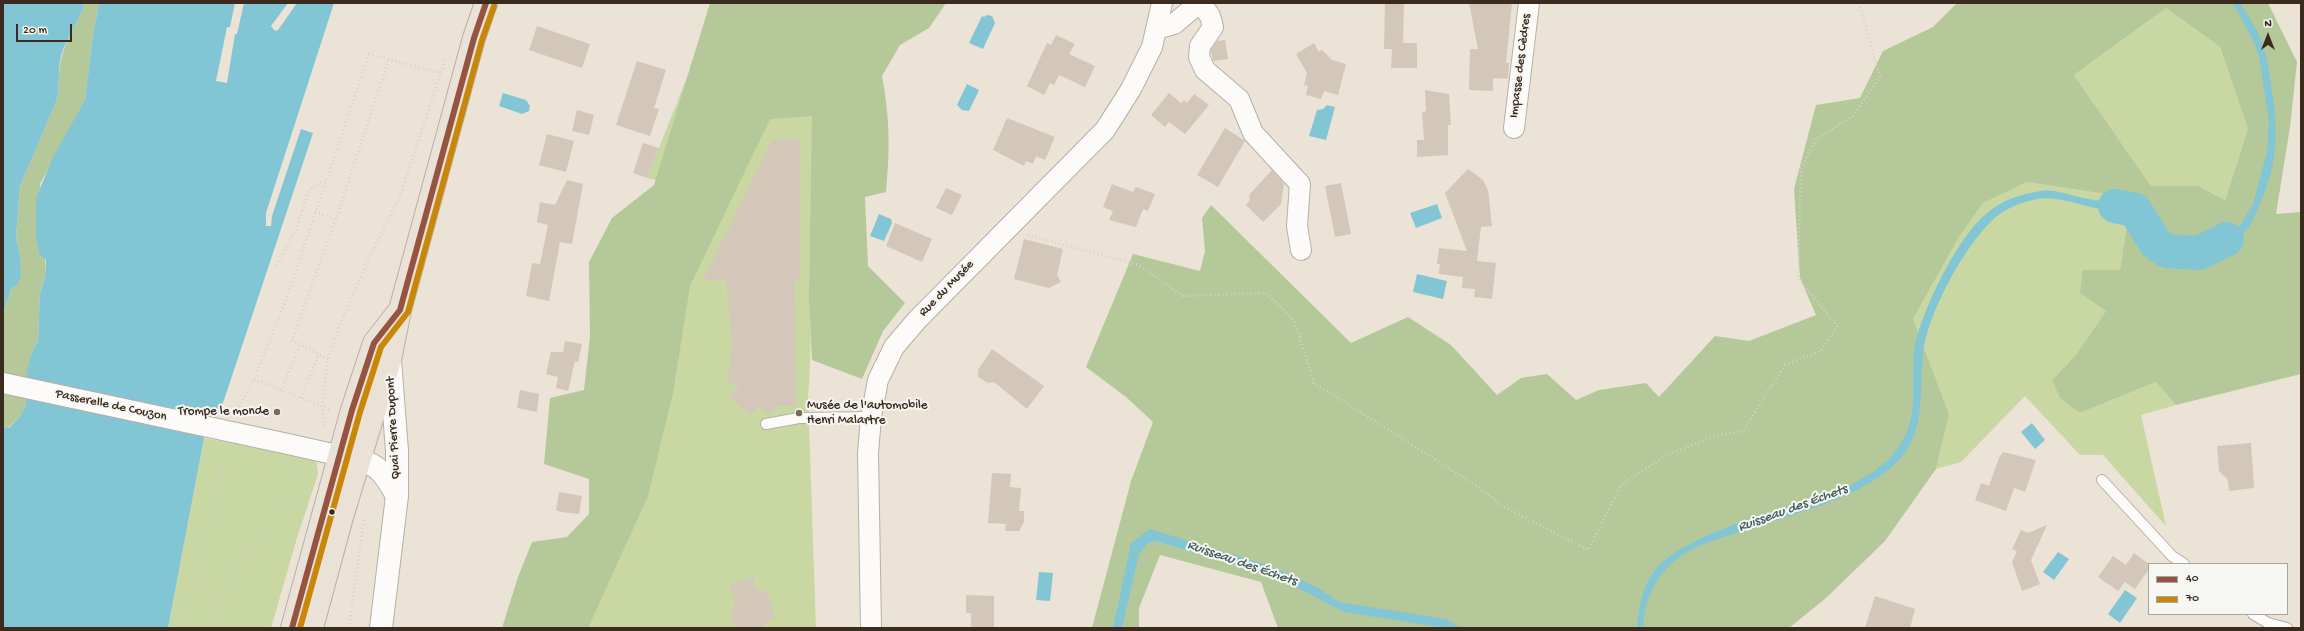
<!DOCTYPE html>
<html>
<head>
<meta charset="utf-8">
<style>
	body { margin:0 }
	#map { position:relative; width:2304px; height:631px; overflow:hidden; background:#eae3d6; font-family:"Gochi Hand",sans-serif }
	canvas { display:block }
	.frame { position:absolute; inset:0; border:4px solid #3b2a1e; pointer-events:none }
	.legend { position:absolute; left:2148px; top:563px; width:140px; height:52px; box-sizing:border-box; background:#f6f6f2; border:1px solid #aba49d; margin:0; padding:5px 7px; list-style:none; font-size:12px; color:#3b2a1e }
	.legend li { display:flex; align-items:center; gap:8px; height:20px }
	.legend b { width:20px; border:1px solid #aba49d }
	.north { position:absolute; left:2248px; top:16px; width:40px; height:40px; -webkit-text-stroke:3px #f6f6f2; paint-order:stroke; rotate:0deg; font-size:11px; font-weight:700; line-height:16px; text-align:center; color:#3b2a1e }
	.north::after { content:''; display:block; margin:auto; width:14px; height:18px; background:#3b2a1e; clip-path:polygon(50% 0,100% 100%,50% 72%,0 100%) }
	.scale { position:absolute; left:16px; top:24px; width:56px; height:18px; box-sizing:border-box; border:2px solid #3b2a1e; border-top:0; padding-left:5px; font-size:12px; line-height:14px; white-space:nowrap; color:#3b2a1e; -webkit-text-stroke:3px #f6f6f2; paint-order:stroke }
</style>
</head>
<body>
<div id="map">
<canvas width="2304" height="631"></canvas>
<div class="frame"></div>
<ul class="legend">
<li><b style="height:5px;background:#965340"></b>40</li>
<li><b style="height:5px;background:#c88708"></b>70</li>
</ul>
<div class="north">N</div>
<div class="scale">20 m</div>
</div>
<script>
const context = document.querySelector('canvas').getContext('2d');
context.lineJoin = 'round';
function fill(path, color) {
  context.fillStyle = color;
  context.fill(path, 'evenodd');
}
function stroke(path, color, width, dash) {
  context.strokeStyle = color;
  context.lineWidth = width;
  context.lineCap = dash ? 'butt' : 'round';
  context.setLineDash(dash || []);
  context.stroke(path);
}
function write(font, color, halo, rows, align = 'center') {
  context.font = font + ' "Gochi Hand",sans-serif';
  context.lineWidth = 4;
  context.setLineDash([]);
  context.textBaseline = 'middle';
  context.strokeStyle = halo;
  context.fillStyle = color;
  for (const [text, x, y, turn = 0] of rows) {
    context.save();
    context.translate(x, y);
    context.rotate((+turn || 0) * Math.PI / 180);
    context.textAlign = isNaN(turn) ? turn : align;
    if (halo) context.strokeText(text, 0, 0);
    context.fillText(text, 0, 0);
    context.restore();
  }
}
fill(new Path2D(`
	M2166 8 2220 47 2248 129 2225 200 2198 186H2151L2074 75Z
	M822 42C816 113 812 183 810 254 809 301 813 348 808 394L816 628H552L595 583 660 181 647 178 692 65Z
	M2027 182 2131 198 2120 270H2084L2106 311 2075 356 2052 380 2080 413 2156 382 2176 405 2141 415 2166 526 2103 455H2080L2025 396 1961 462 1936 469 1949 414 1913 319 1959 237 1983 203Z
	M204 438 316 459 318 474 297 538 271 628H168Z`), '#c9d8a2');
fill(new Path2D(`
	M85 3H99L93 35 85 100 40 184 46 273 40 294 38 340 31 354 26 404 20 416 8 428 3 427V314L11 289 17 285 20 255 16 238 20 186 56 102C61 86 57 72 62 56 67 36 79 22 85 3Z
	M710 3H946L929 28 900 45 882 76C890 120 890 148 886 192L865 197 868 266 905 303 883 331 862 379 812 360 809 299 812 116 770 119 690 286 673 393 648 496 588 628H502L518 577 532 542 567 537 589 514V479L544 464 550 398 584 390 590 336 589 262 612 218 654 185Z
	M1957 3H2268L2297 62 2290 127 2276 214 2301 212V374L2176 405 2156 382 2080 413 2060 398 2052 380 2075 356 2106 311 2080 293 2083 270H2120L2131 198 2027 182 1983 203 1959 237 1913 319 1949 414 1936 469 1885 541 1826 598 1789 628H1278L1261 582 1160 555 1139 608V628H1092L1131 481 1153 422 1126 397 1086 367 1133 254 1200 271 1205 251 1202 218 1211 205 1351 343 1408 317 1451 345 1497 395 1521 378 1547 374 1576 400 1599 390 1646 383 1659 397 1715 336 1749 341 1816 315 1800 278 1794 189 1816 105 1860 98 1883 51 1933 27ZM2166 8 2220 47 2248 129 2225 200 2198 186H2151L2074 75Z`), '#b5c89a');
fill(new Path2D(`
	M3 3H85C79 22 67 36 61 56 57 72 61 86 56 102L20 186 16 238 20 255 21 277 17 285 11 289 3 314Z
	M99 3H235L230 27H227L216 81 227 83 235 34H237L244 3H288L271 26 275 31 278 30 297 3H334L266 213V226H271L272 216 301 129 313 133 221 409 214 411 204 438 168 628H3V427L9 428 20 416 26 404 27 371 31 354 38 340 40 294 46 273V260L40 255 36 238V198L53 157 85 100 93 35Z
	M2233 3H2240C2247 14 2255 26 2260 37 2266 53 2269 68 2271 84 2278 128 2279 162 2260 203 2256 213 2252 225 2244 232 2236 240 2222 243 2211 248 2195 254 2176 263 2159 255 2140 245 2144 222 2132 213 2120 210 2107 210 2095 208 2076 204 2056 196 2037 199 2024 201 2007 208 1997 216 1966 242 1927 314 1923 354 1919 394 1927 434 1894 465 1852 502 1788 515 1736 533 1717 539 1694 546 1678 558 1655 576 1644 600 1643 628H1637C1639 609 1641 590 1653 573 1682 531 1797 507 1847 487 1870 475 1894 460 1905 436 1918 408 1911 381 1914 352 1918 317 1958 236 1986 214 2002 200 2020 194 2041 191 2055 189 2069 195 2083 198 2101 201 2119 204 2137 207L2142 210 2152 238 2156 244 2174 253 2188 251 2234 232 2239 227 2253 204 2267 152 2269 120 2259 57 2254 42Z
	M987 15 992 16 995 23 983 49 969 43 982 16 984 17Z
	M967 84 979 90 969 111 962 110 957 105Z
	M503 93 526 100 530 106 529 111 522 114 499 106Z
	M1327 105 1335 107 1326 140 1309 136 1317 110 1323 109Z
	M1437 204 1442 218 1416 228 1410 213Z
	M879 214 891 219 892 223 884 241 870 236Z
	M1417 274 1447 281 1443 299 1413 292Z
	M2032 423 2045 440 2035 449 2021 432Z
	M1150 529 1270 566 1317 587 1339 602 1446 619 1461 628H1445L1344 612 1300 589 1269 575 1156 541 1147 544 1139 554 1122 628H1113L1131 543Z
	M2058 552 2069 559 2054 580 2043 572Z
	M1039 572 1053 573 1050 601 1036 600Z
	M2125 590 2137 598 2120 623 2108 614Z`), '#82c6d5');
stroke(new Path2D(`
	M2115 206 2135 210 2156 244 2167 251 2199 253 2227 239`), '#82c6d5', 34);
fill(new Path2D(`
	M1385 3H1404L1403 43H1417V68H1391L1392 49H1384Z
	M1469 3H1512L1506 63H1509L1508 79 1493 78V91L1469 90 1470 49H1478Z
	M537 26 590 44 582 68 529 50Z
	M1056 35 1075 44 1069 54 1095 66 1085 87 1059 75 1054 85 1050 83 1044 95 1027 86 1047 43 1051 45Z
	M1225 40 1228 59 1213 61 1211 50 1217 41Z
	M1314 43 1319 52 1322 50 1332 60 1346 64 1338 95 1324 91 1321 99 1306 95 1308 86 1304 85 1307 73 1296 54Z
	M637 61 666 70 654 108 659 109 650 136 616 125Z
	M1425 90 1449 94 1451 125H1448V155L1417 157V140H1424L1422 112 1426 111Z
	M1169 93 1181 103 1184 100 1187 103 1194 94 1209 105 1185 134 1169 122 1165 127 1151 115Z
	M577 110 594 115 589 135 572 131Z
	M1007 118 1055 137 1045 160 1036 156 1033 164 1026 161 1024 166 993 150Z
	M1225 128 1245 141 1218 187 1197 175Z
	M547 134 574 141 566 172 539 165Z
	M773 139H800V280H795L796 406H777L770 415 759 406 750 415 729 397 740 384 727 383 732 343 726 280H703Z
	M643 143 659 148 647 178 633 173Z
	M1468 169 1483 180 1488 190 1492 226 1481 227 1477 261 1496 263 1492 299 1474 297 1475 289 1462 288 1463 277 1439 274 1440 264H1437L1439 248 1467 251 1445 193Z
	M1272 170 1284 184 1281 204 1263 222 1246 205 1250 200 1249 195Z
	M567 180 583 184 572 244 560 242 549 301 526 296 532 263 540 264 548 225 537 222 540 202 555 205Z
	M1341 183 1351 234 1335 237 1325 186Z
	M1112 184 1133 192 1136 187 1155 194 1148 211 1143 209 1136 227 1109 220 1113 211 1103 207Z
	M946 188 962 195 952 215 936 208Z
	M895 223 932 239 922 262 886 246Z
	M1024 239 1063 249 1057 275 1061 282 1049 288 1014 279Z
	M565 341 582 344 578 362 575 361 568 391 556 388 558 377 546 374 551 352H563Z
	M992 349 1044 386 1027 409 994 382 988 383 978 377V370Z
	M520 390 539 394 537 412 517 408Z
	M2251 443 2254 488 2229 491 2228 480 2219 471 2217 446Z
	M2003 452 2036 460 2025 492 2014 488 2006 511 1975 500 1981 483 1989 486 1999 458Z
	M992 473 1011 474 1010 487 1021 488 1019 511H1024V522L1019 531H1005L1006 524 988 523Z
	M559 492 582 496 579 514 561 512 556 510Z
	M2047 525 2031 560 2040 584 2022 591 2012 562 2017 551 2012 549 2021 530 2028 533Z
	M2134 553 2149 564V569L2135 589 2125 582 2118 591 2098 577 2113 556 2126 565Z
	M755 577 753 587 768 593 775 619 766 621 763 628H734L730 616 735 605 730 584Z
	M966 595 994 596V628H971V613H966Z
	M1875 596 1915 609 1910 628H1865Z`), '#d3c7b9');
const service = new Path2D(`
	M766 424 799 418 871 417
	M2102 480 2172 556 2184 564
	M2253 614 2268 623 2287 628`);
const minor = new Path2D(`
	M1201 3 1210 16 1213 27 1200 46 1199 57 1205 70 1239 99 1253 133 1300 184 1297 226 1301 250
	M1157 29 1174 24 1199 3
	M1514 128 1529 3
	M288 444 355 459
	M871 628 868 453 871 417 878 380 894 347 917 320 1105 130 1131 89 1152 47 1162 3`);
const tertiary = new Path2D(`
	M361 461C381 465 387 479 397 496
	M381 628 397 496V451L390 360`);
const primary = new Path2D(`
	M292 628 352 410 374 343 398 312
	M312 628 342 517 390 360 400 310 474 38 486 3`);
stroke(service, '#b6b0a7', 12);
stroke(minor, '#b6b0a7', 22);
stroke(tertiary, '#b6b0a7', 24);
stroke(primary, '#b6b0a7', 24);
stroke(new Path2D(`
	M315 212 336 219
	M1028 235 1139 265 1183 296 1266 293 1294 320 1314 383 1471 482 1503 506 1588 550 1621 485 1665 456 1717 435 1743 431 1785 365 1821 351 1837 326 1798 278 1801 169 1816 139 1853 116 1880 77 1859 3
	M276 265 296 230 309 190 327 179
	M328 359 292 340 336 219 389 59
	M254 379 332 410
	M281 391 300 344
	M301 398 319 354
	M235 414 254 379 286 300 369 54 441 73
	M325 426 322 407 328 359 340 324 370 256 400 196 445 60
	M287 464 313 477
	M184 628 227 450
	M203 628C227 584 248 542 285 507 293 499 300 491 310 486
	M349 628 364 518`), '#d5d2ce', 2.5, [1, 3]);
stroke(service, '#fcfbf9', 10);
stroke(minor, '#fcfbf9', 20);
stroke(tertiary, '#fcfbf9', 22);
stroke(primary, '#ebe2d7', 22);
const minorBridge = new Path2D(`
	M3 383 288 444`);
stroke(minorBridge, '#b6b0a7', 22, []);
stroke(minorBridge, '#fcfbf9', 20);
stroke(new Path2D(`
	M292 628 352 410 374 343 400 310 474 38 486 3`), '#965340', 6);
stroke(new Path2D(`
	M300 628 360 412 381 347 408 312 482 40 494 6`), '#c88708', 6);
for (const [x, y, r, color] of [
	[277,412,4,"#786b5e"],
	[799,413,4,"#786b5e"],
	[332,512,3.5,"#3b2a1e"]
]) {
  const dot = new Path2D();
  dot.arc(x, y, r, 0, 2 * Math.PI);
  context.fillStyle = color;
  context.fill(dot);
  stroke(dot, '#f6f6f2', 1.5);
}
write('13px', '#3b2a1e', '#f6f6f2', [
	["Impasse des Cèdres",1521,66,-83],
	["Rue du Musée",947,289,-46],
	["Passerelle de Couzon",111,406,12],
	["Quai Pierre Dupont",394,428,-93]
]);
write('13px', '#3b2a1e', '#f6f6f2', [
	["Musée de l'automobile",807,406],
	["Henri Malartre",807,421],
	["Trompe le monde",269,412,"right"]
], 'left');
write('italic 14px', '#445c5e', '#f6f6f2', [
	["Ruisseau des Échets",1793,509,-20],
	["Ruisseau des Échets",1242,564,19]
]);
</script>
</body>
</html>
